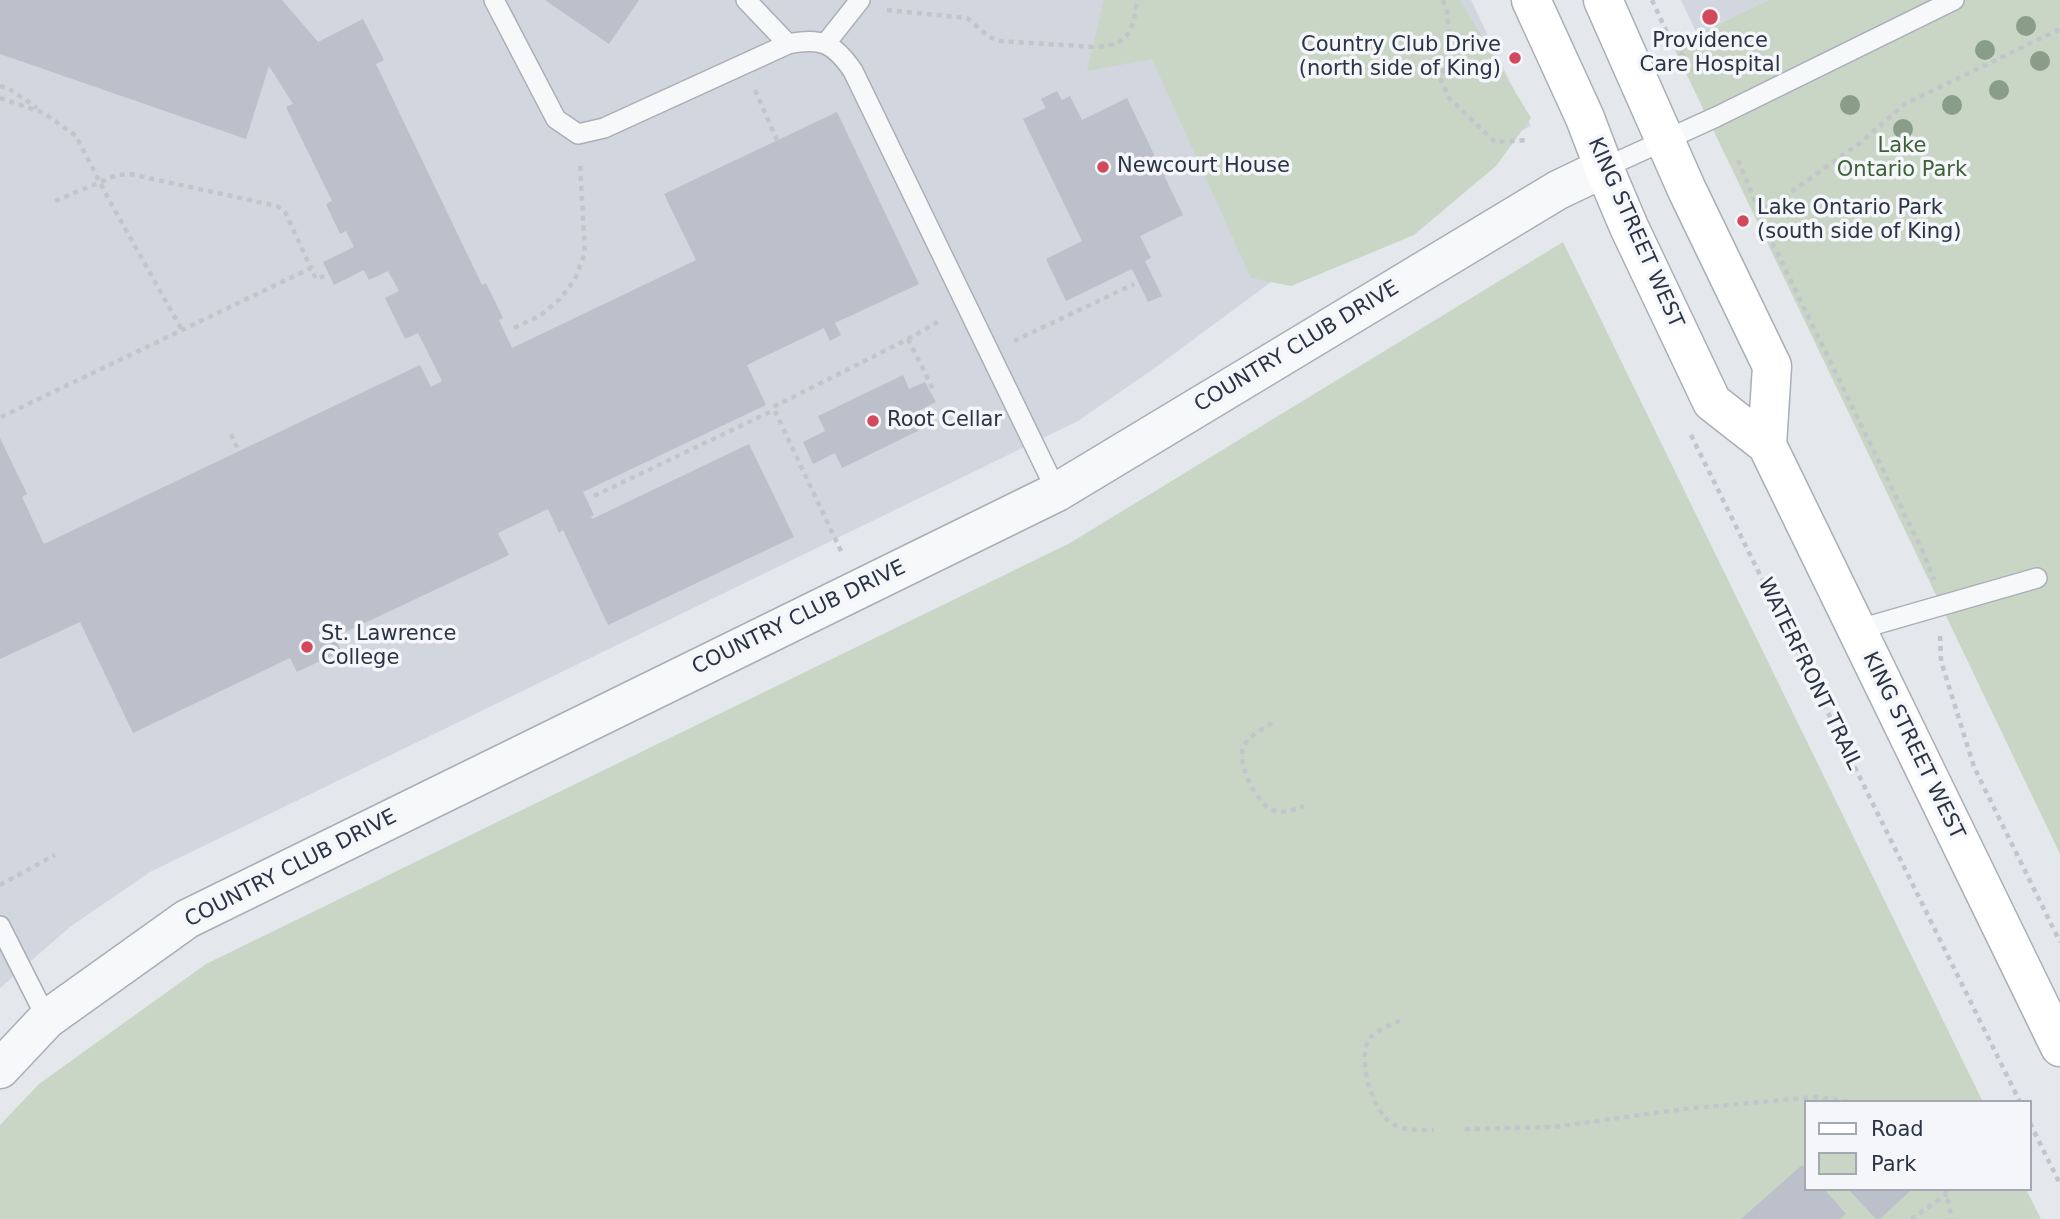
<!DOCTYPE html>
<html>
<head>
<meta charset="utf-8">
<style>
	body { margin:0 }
	#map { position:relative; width:2060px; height:1219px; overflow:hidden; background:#e4e7ec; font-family:"DejaVu Sans",sans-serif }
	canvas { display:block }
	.legend { position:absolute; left:1804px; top:1100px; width:228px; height:91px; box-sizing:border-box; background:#f4f6f9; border:2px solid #a4a8b1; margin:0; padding:9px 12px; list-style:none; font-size:21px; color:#2b3445 }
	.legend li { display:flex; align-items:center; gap:14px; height:35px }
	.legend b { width:35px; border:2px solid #a4a8b1 }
</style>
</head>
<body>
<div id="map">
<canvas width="2060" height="1219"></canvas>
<ul class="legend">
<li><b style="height:9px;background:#fff"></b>Road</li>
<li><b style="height:19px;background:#c9d6c5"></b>Park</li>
</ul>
</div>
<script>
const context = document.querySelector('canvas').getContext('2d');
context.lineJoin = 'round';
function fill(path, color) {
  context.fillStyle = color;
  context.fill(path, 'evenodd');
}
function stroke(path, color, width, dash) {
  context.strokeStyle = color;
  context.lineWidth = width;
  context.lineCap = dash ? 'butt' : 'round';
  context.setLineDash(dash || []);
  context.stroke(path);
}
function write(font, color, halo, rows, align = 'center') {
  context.font = font + ' "DejaVu Sans",sans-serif';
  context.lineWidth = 7;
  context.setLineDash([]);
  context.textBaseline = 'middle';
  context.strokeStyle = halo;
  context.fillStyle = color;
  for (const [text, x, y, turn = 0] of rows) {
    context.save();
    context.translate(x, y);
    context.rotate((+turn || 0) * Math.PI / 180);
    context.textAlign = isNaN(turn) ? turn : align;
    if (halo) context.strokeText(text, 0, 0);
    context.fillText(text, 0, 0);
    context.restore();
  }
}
fill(new Path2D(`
	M0 0H1471L1531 126 1444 169 1356 219 1159 365 1078 421 150 872 71 926 0 988Z
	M1681 0H1768L1697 34Z`), '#d2d6de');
fill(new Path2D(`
	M1104 0H1460L1531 118 1496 166 1414 235 1291 286 1251 278 1152 59 1087 71Z
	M1768 0H2060V854L1673 46Z
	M1563 242 1983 1102H1806V1189H2026L2041 1219H0V1125L39 1084 206 964 1070 543Z`), '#c9d6c5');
fill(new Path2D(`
	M0 0H282L318 42 363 19 384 60 376 64 482 285 486 283 503 318 499 320 512 348 696 260 664 194 837 112 919 284 835 323 841 335 830 341 824 328 747 365 766 405 583 492 594 515 591 516 592 519 749 444 794 537 608 625 563 530 559 533 548 509 498 533 509 555 335 637 341 651 297 672 290 658 133 733 80 622 0 659V438L27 494 22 497 44 544 420 365 431 387 442 381 418 333 405 339 385 298 399 291 388 271 369 280 364 270 334 285 323 262 354 247 346 231 340 234 326 204 332 201 286 107 293 104 269 66 246 139 0 54Z
	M545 0H639L609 44Z
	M1057 91 1062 100 1070 96 1082 120 1127 98 1183 215 1140 236 1151 258 1145 261 1162 296 1148 302 1132 269 1066 301 1046 259 1082 241 1023 119 1046 108 1041 99Z
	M903 375 909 389 925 382 936 402 920 410 928 426 842 468 835 453 813 464 803 442 825 431 818 416Z
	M1802 1165 1806 1170V1189H1824L1846 1214 1840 1219H1741Z
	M1848 1189H1912L1880 1219H1876Z`), '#bbc0ca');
const lane = new Path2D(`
	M494 0 556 119 578 134 604 128 788 44C821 37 834 43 853 71L1057 492
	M746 0 788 44
	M826 43 860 0
	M1604 168 1716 117 1954 0
	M1856 630 2037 578
	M0 926 47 1019`);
const street = new Path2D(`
	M0 1069 47 1019 187 919 1057 492 1558 190 1604 168`);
const secondary = new Path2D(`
	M1531 0 1585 118 1604 168 1629 227 1712 402 1767 445 2060 1047
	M1603 0 1687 190 1772 366 1767 445`);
stroke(lane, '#a9aeb7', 22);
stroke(street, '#a9aeb7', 41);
stroke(secondary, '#a9aeb7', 41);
stroke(new Path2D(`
	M1443 0 1447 11 1450 45 1441 80 1449 98 1495 142 1529 140
	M1652 0 1669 37 1697 74
	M887 10 967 18 988 36 998 41 1095 47C1130 46 1133 30 1137 0
	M0 86 8 88 37 108
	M755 90 777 140
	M0 98 44 113 76 136 108 198 182 330
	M1738 160 1771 240 1923 552 1934 580
	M55 201 117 175 130 174 277 206 285 212 311 268
	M1767 209 1860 143 1905 104 2060 29
	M514 328 541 315 560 299 575 279 585 253 580 163
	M908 339 933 389
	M1014 341 1134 284
	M1 417 311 268 316 279 329 274
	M231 434 239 452
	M1691 435 2020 1102
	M594 496 774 410
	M841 551 773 407 908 339 941 320
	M1940 636 1941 661 1974 767 2060 942
	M1272 723C1262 730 1248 736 1243 748 1237 764 1257 804 1272 810 1284 814 1293 810 1304 806
	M0 885 55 855
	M1400 1021C1391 1025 1378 1029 1371 1037 1355 1054 1372 1110 1391 1123 1403 1131 1420 1130 1434 1130
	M2030 1123 2060 1184
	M1465 1129 1554 1127 1684 1109 1815 1097 1851 1102
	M1945 1189 1952 1219
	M1911 1219 1947 1194`), '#c2c5cb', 4.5, [5, 5]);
stroke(lane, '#f7f8fa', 19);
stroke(street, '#f7f8fa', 38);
stroke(secondary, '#fff', 38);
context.fillStyle = '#899d89';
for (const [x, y] of [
	[2026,26],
	[1985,50],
	[2040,61],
	[1999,90],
	[1850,105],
	[1952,105],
	[1903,129]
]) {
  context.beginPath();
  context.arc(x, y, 10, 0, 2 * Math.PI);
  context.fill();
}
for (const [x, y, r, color] of [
	[1710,17,9,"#d1495b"],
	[1515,58,7,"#d1495b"],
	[1103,167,7,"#d1495b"],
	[1743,221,7,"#d1495b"],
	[873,421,7,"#d1495b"],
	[307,647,7,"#d1495b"]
]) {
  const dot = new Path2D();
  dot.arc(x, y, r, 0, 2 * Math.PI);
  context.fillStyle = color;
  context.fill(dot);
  stroke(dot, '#f4f6f9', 2.5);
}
write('21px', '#2b3445', '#f4f6f9', [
	["Providence",1710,42,"center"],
	["Care Hospital",1710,66,"center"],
	["Country Club Drive",1501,46,"right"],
	["(north side of King)",1501,70,"right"],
	["Newcourt House",1117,167],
	["Lake Ontario Park",1757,209],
	["(south side of King)",1757,233],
	["Root Cellar",887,421],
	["St. Lawrence",321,635],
	["College",321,659]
], 'left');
write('21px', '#3f6138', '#f4f6f9', [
	["Lake",1902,147],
	["Ontario Park",1902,171]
]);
write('21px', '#2b3445', '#f4f6f9', [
	["KING STREET WEST",1635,233,66],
	["COUNTRY CLUB DRIVE",1297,347,-31],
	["COUNTRY CLUB DRIVE",799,618,-26],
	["WATERFRONT TRAIL",1809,674,64],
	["KING STREET WEST",1913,746,64],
	["COUNTRY CLUB DRIVE",291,869,-27]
]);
</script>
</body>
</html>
